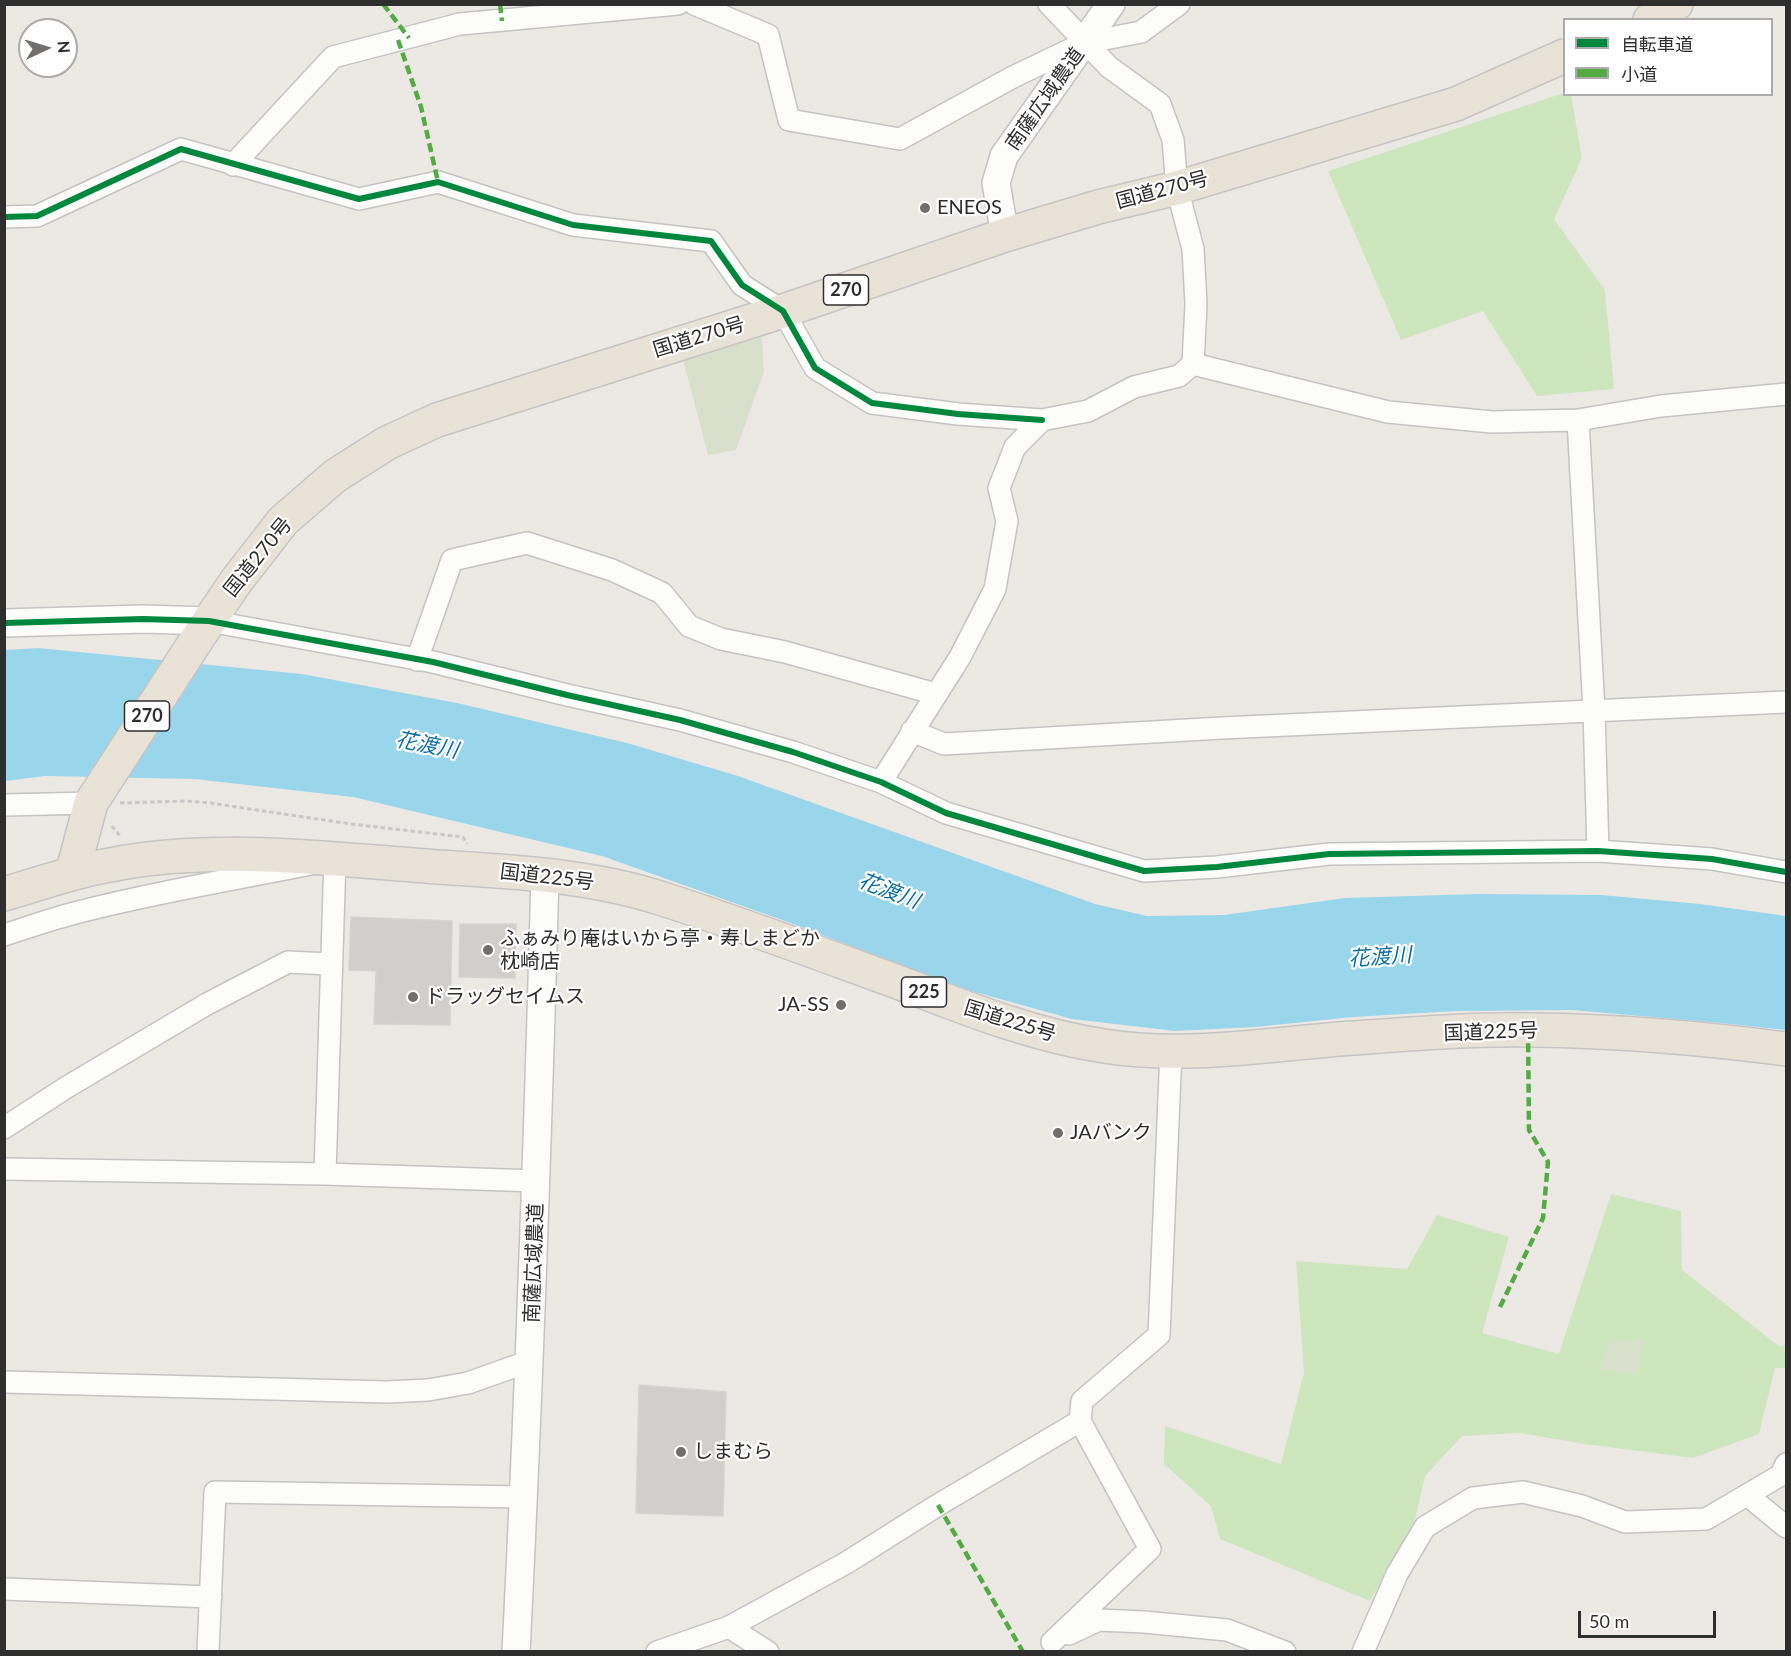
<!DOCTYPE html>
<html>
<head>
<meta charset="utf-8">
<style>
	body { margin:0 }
	#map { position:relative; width:1791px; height:1656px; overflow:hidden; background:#ece8e4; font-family:Lato,"Noto Sans JP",sans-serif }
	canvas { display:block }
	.frame { position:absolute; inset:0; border:6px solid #2e2e2e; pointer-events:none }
	.legend { position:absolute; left:1563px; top:18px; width:210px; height:78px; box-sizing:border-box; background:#fff; border:2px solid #ababab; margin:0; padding:8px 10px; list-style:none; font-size:18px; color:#2e2e2e }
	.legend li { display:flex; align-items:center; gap:12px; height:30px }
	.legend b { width:30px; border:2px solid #ababab }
	.north { position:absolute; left:18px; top:18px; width:60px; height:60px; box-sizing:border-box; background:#fff; border:2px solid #ababab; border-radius:50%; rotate:86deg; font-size:16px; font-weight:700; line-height:24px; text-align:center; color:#2e2e2e }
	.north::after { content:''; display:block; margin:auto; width:21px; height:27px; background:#706f6e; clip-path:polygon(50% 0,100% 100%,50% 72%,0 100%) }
	.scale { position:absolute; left:1578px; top:1611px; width:138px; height:27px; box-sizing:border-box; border:3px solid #2e2e2e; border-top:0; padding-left:8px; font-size:18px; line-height:21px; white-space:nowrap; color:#2e2e2e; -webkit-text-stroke:4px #fff; paint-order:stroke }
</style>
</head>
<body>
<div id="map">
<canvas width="1791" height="1656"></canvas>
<div class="frame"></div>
<ul class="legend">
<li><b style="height:8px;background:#00873e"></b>自転車道</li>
<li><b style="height:8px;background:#54ab44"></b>小道</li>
</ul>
<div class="north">N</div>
<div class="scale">50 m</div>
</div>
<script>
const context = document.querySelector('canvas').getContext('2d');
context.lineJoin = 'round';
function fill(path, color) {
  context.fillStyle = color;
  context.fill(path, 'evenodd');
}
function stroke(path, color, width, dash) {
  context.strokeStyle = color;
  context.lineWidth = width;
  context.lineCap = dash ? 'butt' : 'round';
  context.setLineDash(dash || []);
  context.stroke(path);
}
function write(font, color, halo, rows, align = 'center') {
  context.font = font + ' Lato,"Noto Sans JP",sans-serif';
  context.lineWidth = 4.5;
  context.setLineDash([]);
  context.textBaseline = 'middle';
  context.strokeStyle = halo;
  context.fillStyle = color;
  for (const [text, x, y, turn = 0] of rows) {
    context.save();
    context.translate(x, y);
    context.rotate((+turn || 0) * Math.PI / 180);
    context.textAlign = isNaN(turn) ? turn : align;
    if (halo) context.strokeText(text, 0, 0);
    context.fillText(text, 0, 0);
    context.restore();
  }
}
fill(new Path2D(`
	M1564 93V94L1571 95 1582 158 1554 219 1605 290 1614 389 1537 396 1483 311 1401 340 1328 171Z
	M1611 1194 1681 1211 1682 1270 1780 1347 1786 1344V1368H1775L1759 1434 1693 1458 1585 1444 1521 1433 1462 1436 1425 1476 1415 1520 1370 1601 1220 1539 1211 1506 1164 1464 1165 1426 1281 1464 1304 1373 1296 1261 1407 1269 1437 1215 1509 1237 1482 1333 1559 1354Z`), '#cee6be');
fill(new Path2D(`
	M762 337 764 372 736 450 708 455 683 359Z
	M1644 1340 1637 1374 1599 1370 1610 1341Z`), '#d8e0cc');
fill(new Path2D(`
	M38 648 302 674 457 703 627 743 738 776 1095 904 1147 916 1224 915 1345 898 1479 894 1601 895 1700 904 1786 916V1030L1721 1023 1572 1010 1456 1011 1353 1017 1255 1027 1175 1031 1072 1019 968 990 785 921 602 856 353 797 195 779 45 776 5 781V650Z`), '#99d6ec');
const building = new Path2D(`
	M351 917 452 921 450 1025 374 1024 376 971 349 970Z
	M460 924H516L515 978 459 977Z
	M639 1385 726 1392 723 1516 636 1513Z`);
fill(building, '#d1cecb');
stroke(building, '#d7d4d0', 1.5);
const minor = new Path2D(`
	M694 4 768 35 789 120 900 139 1013 77 1084 43 1141 32 1179 4
	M233 165 333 57 460 24 678 4
	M4 217 37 216 181 149 359 199 438 182 573 225 711 241 742 285 783 311 815 368 872 403 958 414 1042 420
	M1193 364 1388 412 1492 422 1578 420 1661 406 1786 394
	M1578 420 1594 711 1598 851
	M209 621 433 662 567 695 680 720 793 752 881 782 946 813 1144 871 1217 867 1329 854 1598 851 1712 859 1786 872
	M417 660 452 560 527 543 612 570 662 593 689 626 721 639 785 652 936 694
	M912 731 944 744 1222 728 1786 702
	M881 782 960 657 995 589 1007 521 999 488 1015 447 1042 420 1088 411 1134 387 1179 376 1193 364 1196 304 1193 249 1177 188 1173 140 1160 104 1109 67 1049 4
	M4 805 91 803
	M4 935C29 927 54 918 79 912 163 890 250 877 335 859L325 1174
	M4 1128 67 1087 207 1004 288 962 330 964
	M4 1169 325 1174 537 1181
	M4 1382 387 1392 428 1390 468 1383 530 1361
	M1747 1495 1786 1527
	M4 1589 211 1597
	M729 1627 846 1563 938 1505 1080 1421
	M1069 1634 1099 1620 1144 1622 1227 1630 1285 1652
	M1052 1642 1150 1549 1080 1421 1082 1401 1159 1335 1171 1051
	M208 1652 215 1492 524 1497
	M657 1652 729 1627 768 1652
	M1363 1652 1397 1574 1425 1527 1473 1498 1523 1492 1582 1506 1625 1522 1706 1519 1781 1475 1786 1464`);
const tertiary = new Path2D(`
	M1005 235 996 183 1004 156 1111 4
	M4 623 143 619 209 621
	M516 1652C529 1393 538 1134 545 875`);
const trunk = new Path2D(`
	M1650 20 1676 4
	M72 874 91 803 199 636 237 580 283 521 335 476 387 443 437 420 783 311 1005 235 1098 207 1177 188 1456 104 1564 56
	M4 894C39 884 74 871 110 865 216 844 331 859 438 867 514 872 590 875 663 899 741 924 818 953 895 981 963 1007 1031 1035 1104 1046 1191 1060 1280 1042 1368 1037 1422 1033 1477 1029 1532 1030 1617 1031 1702 1038 1786 1049`);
stroke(minor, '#c5c4c5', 24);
stroke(tertiary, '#c5c4c5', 30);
stroke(trunk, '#c6c5c4', 36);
stroke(new Path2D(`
	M120 803 186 801 210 803 351 824 463 837 467 844
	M112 826 121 837`), '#c9c9c8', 3, [4.5, 3]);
stroke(minor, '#fcfcfb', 21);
stroke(tertiary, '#fcfcfb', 27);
stroke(trunk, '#e9e2d6', 33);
stroke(new Path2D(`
	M383 4 409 38
	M500 4 502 21
	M398 40 421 107 438 182
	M1500 1307 1543 1218 1548 1162 1529 1130 1528 1030
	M938 1505 1023 1652`), '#54ab44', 4.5, [9, 4.5]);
stroke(new Path2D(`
	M4 217 37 216 181 149 359 199 438 182 573 225 711 241 742 285 783 311 815 368 872 403 958 414 1042 420
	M4 623 143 619 209 621 433 662 567 695 680 720 793 752 881 782 946 813 1144 871 1217 867 1329 854 1598 851 1712 859 1786 872`), '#00873e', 6);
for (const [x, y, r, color] of [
	[925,208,6,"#706f6e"],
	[488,950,6,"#706f6e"],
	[413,997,6,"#706f6e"],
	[841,1005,6,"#706f6e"],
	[1058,1133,6,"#706f6e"],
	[681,1452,6,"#706f6e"]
]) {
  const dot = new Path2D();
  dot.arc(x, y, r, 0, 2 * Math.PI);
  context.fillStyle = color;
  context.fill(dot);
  stroke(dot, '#fff', 2);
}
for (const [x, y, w] of [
	[846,290,45],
	[147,716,45],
	[924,992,45]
]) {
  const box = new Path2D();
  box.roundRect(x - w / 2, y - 15, w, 30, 4.5);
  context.fillStyle = '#fff';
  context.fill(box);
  stroke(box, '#2e2e2e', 1.5);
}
write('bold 18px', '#2e2e2e', null, [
	["270",846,290],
	["270",147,716],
	["225",924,992]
]);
write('20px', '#2e2e2e', '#fff', [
	["南薩広域農道",1045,99,-55],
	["国道270号",1162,190,-15],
	["国道270号",699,337,-17],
	["国道270号",258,557,-51],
	["国道225号",547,877,7],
	["国道225号",1010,1021,17],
	["国道225号",1491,1032,-2],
	["南薩広域農道",534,1263,-88]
]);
write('20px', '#2e2e2e', '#fff', [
	["ENEOS",937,208],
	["ふぁみり庵はいから亭・寿しまどか",500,939],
	["枕崎店",500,962],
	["ドラッグセイムス",425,997],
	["JA-SS",829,1005,"right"],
	["JAバンク",1070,1133],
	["しまむら",693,1452]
], 'left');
write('italic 21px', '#0d6fa3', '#fff', [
	["花渡川",427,745,11],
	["花渡川",889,891,21],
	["花渡川",1380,957,-4]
]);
</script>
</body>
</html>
